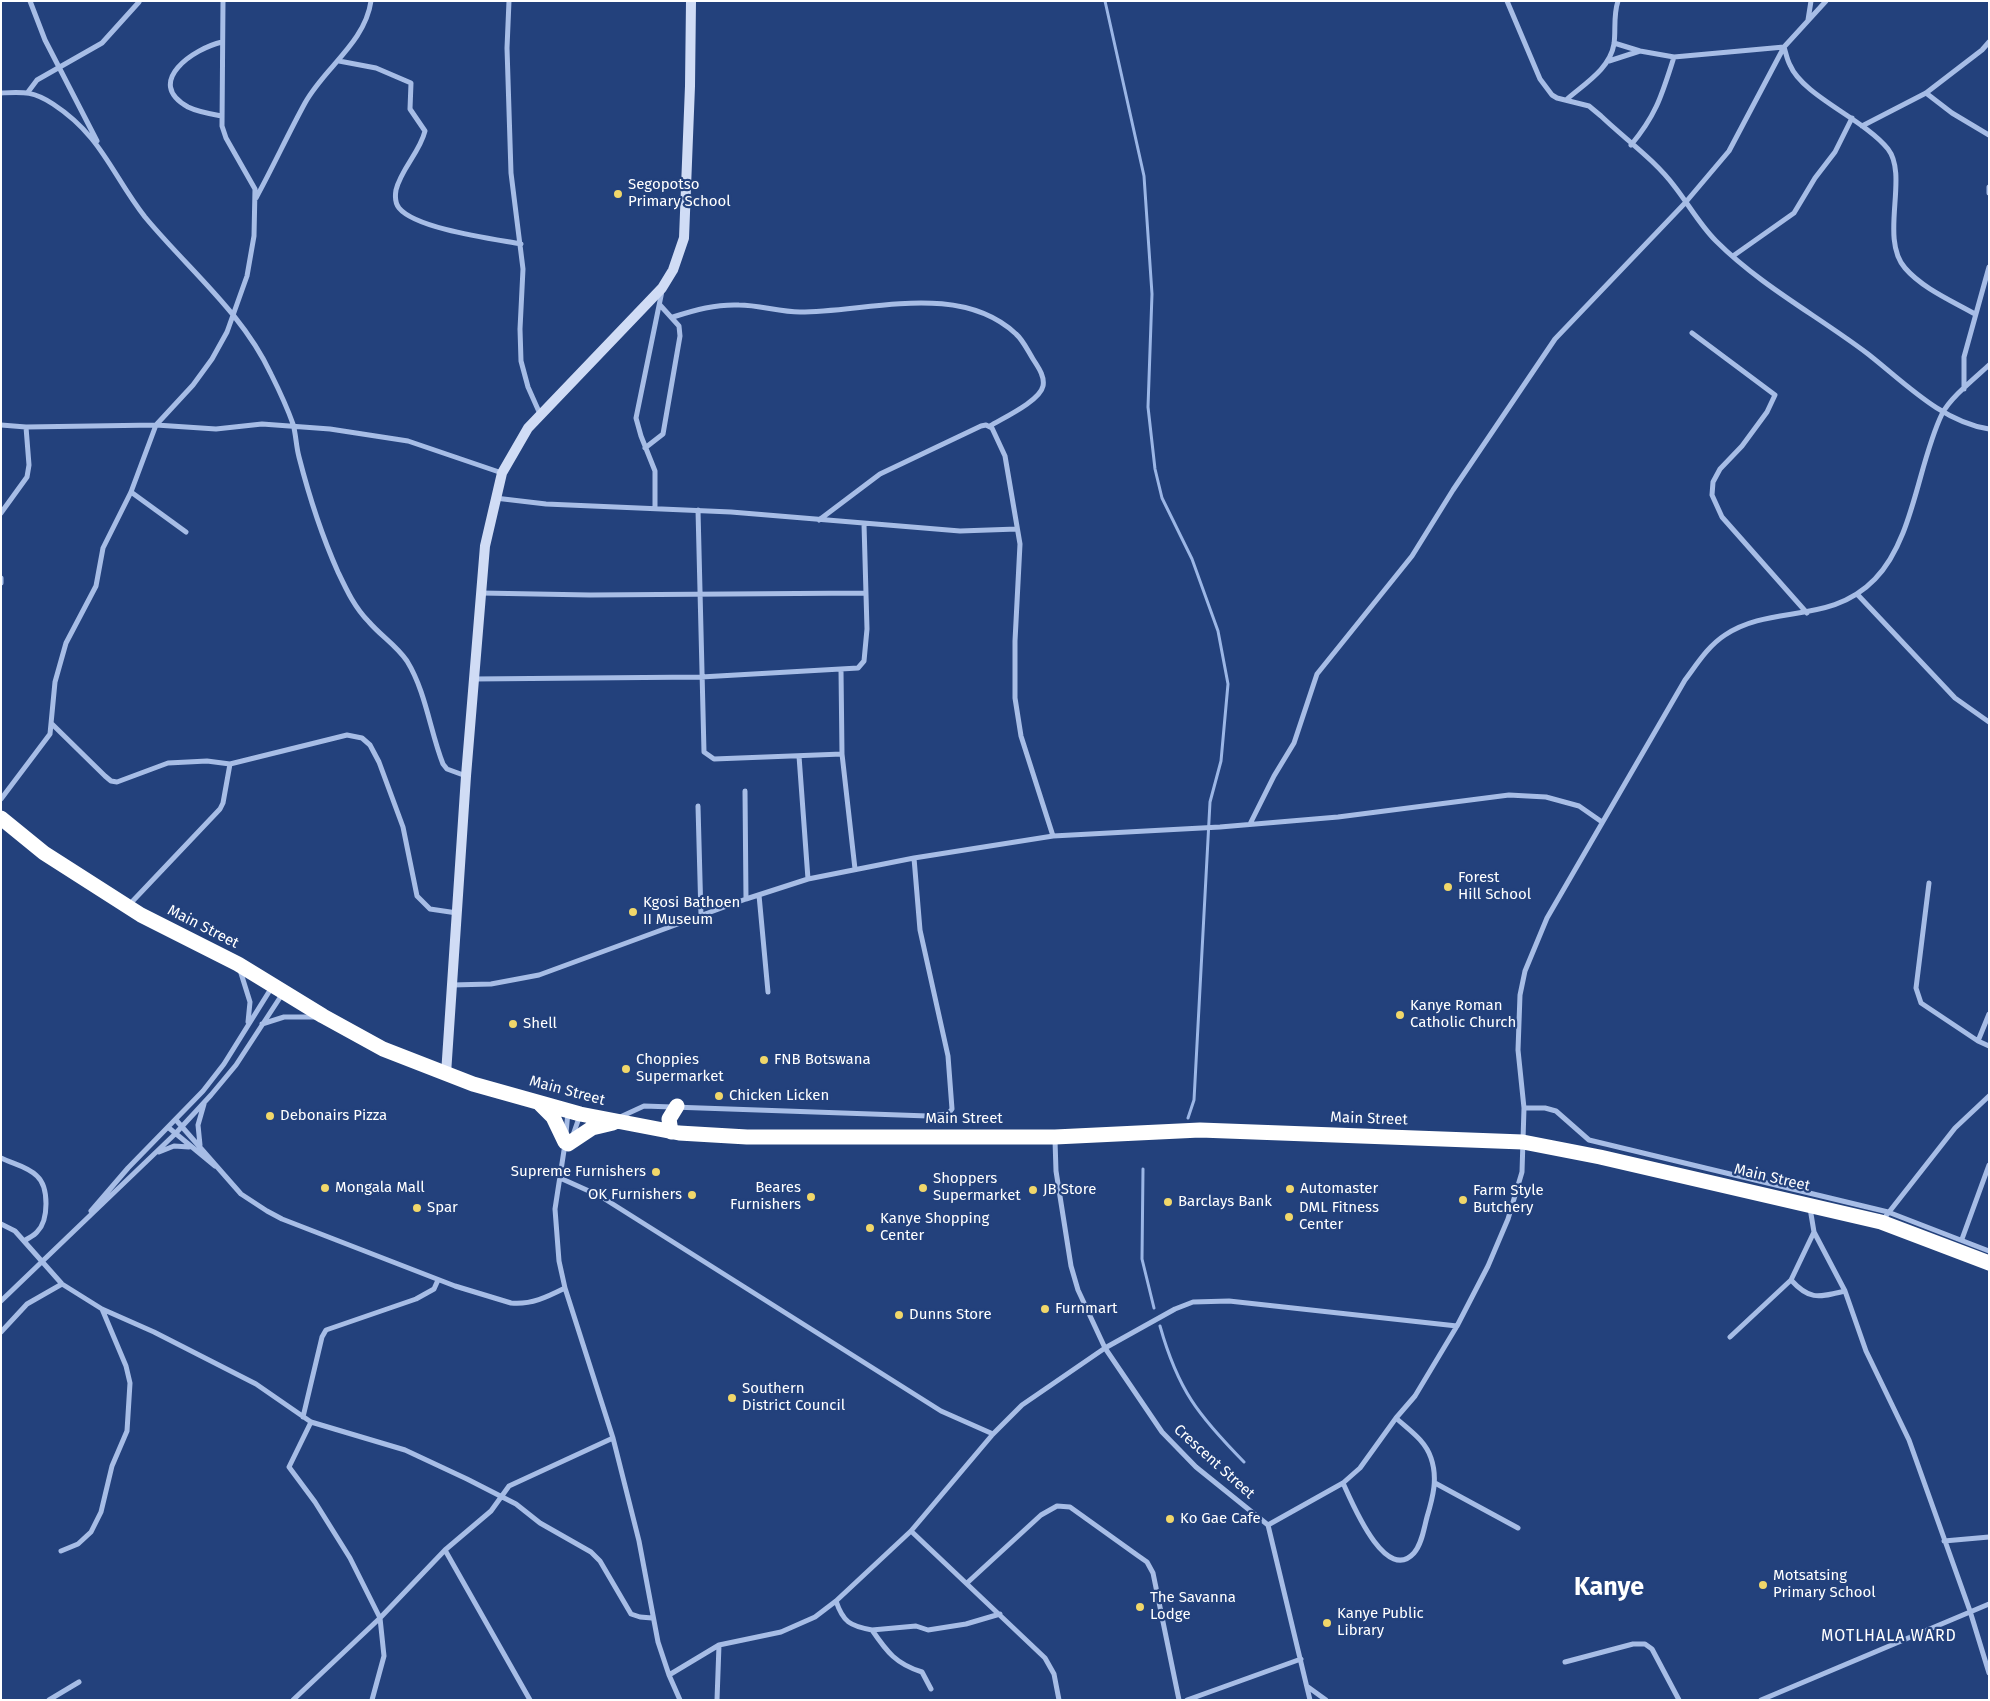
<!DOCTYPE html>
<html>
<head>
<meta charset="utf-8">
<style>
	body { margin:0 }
	#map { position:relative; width:1990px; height:1701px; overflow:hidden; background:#23417c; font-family:"Fira Sans",sans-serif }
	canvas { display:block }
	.frame { position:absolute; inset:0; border:2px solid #fff; pointer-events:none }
</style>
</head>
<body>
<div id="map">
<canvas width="1990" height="1701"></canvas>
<div class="frame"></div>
</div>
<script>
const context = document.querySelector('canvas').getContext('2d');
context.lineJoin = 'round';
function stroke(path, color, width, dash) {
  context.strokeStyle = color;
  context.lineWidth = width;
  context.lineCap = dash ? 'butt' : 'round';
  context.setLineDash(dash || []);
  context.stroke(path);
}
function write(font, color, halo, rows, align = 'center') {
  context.font = font + ' "Fira Sans",sans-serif';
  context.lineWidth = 4.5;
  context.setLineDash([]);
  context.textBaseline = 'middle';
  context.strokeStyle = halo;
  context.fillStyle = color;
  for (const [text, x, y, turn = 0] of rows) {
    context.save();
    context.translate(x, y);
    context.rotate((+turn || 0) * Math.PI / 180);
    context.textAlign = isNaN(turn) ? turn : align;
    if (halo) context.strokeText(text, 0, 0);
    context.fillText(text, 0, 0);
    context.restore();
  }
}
stroke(new Path2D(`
	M1105 1 1144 176 1152 294 1148 407 1155 469 1162 498 1192 559 1218 631 1228 684 1221 761 1210 802 1194 1100 1188 1118
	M1143 1169 1142 1259 1154 1308
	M1160 1326C1178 1390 1198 1415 1244 1462`), '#9bb6e6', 3);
stroke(new Path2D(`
	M30 1 45 40 97 141
	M509 1 507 48 511 173 523 269 520 329 521 361 528 387 540 414
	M1507 1 1540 79 1552 95 1557 98 1589 106 1601 116C1625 139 1655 160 1675 187 1689 205 1700 225 1716 241 1761 286 1818 316 1868 354 1905 383 1942 422 1989 429
	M1808 20 1811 1
	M1614 43 1640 51 1674 57 1784 47C1786 53 1787 60 1790 65 1803 96 1864 119 1888 149 1909 176 1879 238 1905 268 1922 288 1952 301 1975 314
	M339 61 376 68 411 83 410 109 425 131C420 152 401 169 396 190 395 196 395 203 399 208 416 229 494 239 521 244
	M1609 61 1640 51
	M28 92 37 80 102 43 139 2
	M1 93C24 92 33 91 53 104 102 136 112 175 145 217 188 269 242 312 271 374 279 390 287 407 293 424 296 434 296 446 299 457 309 496 322 536 338 572 347 591 355 608 369 622 381 636 396 645 407 661 426 692 430 731 443 764L447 769 466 776
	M1926 93 1952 113 1989 135
	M1566 100C1584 84 1610 69 1614 44 1616 30 1613 16 1618 1
	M222 116C211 114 198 112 188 107 143 82 195 48 222 42
	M1862 126 1926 93 1982 50 1989 42
	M1631 145C1657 114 1662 94 1674 57
	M1989 187V193
	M256 198C273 167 288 134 305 103 324 68 365 43 371 1
	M1733 256 1794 213 1815 178 1835 152 1852 118
	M673 317C695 310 716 304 739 305 759 305 780 312 800 312 868 312 959 281 1016 334 1023 340 1028 351 1033 359 1038 367 1045 376 1043 386 1040 401 1003 418 990 426
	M1692 333 1775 395 1767 412 1742 446 1720 469 1713 482 1712 495 1722 517 1807 613
	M1964 389V357L1989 267
	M1 425 26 427 156 425 216 429 262 424 330 429 408 441 502 473
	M645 448 663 434 680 336 679 326 660 305
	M131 492 186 532
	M495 498 546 504 731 512 960 531 1017 529
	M655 508V471L641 436 636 418 662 291
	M698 510 704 752 714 759 842 754
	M1 513 27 477 29 465 26 427
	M819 520 880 474 981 426 986 425 992 428 1005 456 1020 544 1015 641V698L1021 736 1053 836
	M1 578V583
	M481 593 590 595 866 593
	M1857 594 1955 698 1989 722
	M841 670 842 754 855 869
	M474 679 701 677 858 668 864 661 867 629 864 524
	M52 724 105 776 111 781 117 782 168 763 207 761 230 764 347 735 362 738 370 745 379 762 403 827 417 896 430 909 457 913
	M799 756 808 879
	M745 791 746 899
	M1 799 50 734 55 682 66 643 96 586 103 548 131 492 156 425 193 385 212 359 227 332 247 276 254 236 255 189 226 138 222 126 223 1
	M698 806 701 916
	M1250 824 1274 776 1294 743 1317 674 1412 556 1453 490 1555 339 1685 203 1729 151 1784 47 1826 1
	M1929 883 1916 988 1921 1003 1978 1041
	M759 895 768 992
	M128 906 220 809 223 803 230 764
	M240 970 250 1002 248 1022
	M452 985 491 984 539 975 746 899 808 879 914 858 1053 836 1220 827 1338 817 1509 795 1546 797 1579 806 1602 822
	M1989 1014 1978 1041 1989 1046
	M262 1024 284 1017H317
	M1524 1108H1545L1556 1111 1589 1140 1888 1212 1989 1251
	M618 1118 644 1106 928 1116 948 1114 952 1109 948 1056 920 930 914 858
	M176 1120 241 1194 267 1211 282 1219 455 1286 511 1303C531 1305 547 1297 565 1288
	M169 1128 215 1166
	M566 1133 568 1112
	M573 1135 580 1115
	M1055 1140 1056 1171 1071 1266 1078 1290 1105 1348 1162 1432 1196 1467 1268 1525
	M565 1144 555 1209 559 1261 565 1288 613 1438 639 1541 658 1642 669 1675 680 1700
	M200 1145 198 1125 204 1104
	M159 1152 174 1146 189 1147
	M1 1158C13 1164 27 1166 37 1176 49 1187 49 1220 37 1232 34 1236 28 1238 24 1241
	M560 1178 600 1196 941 1411 993 1434
	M1810 1208 1814 1232 1845 1291 1866 1351 1909 1440 1970 1611 1989 1673
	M91 1211 128 1168 203 1091 224 1064 272 987
	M1882 1221 1955 1128 1989 1096
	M1 1224 15 1231 62 1284 102 1309 154 1332 256 1384 311 1422 405 1450 467 1479 516 1504 540 1523 591 1552 600 1561 631 1614 640 1617 652 1618
	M1962 1239 1989 1165
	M1791 1280C1810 1301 1819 1297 1845 1291
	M1 1301 175 1134 211 1095 236 1065 283 993
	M1 1332 27 1304 62 1284
	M1730 1337 1791 1280 1814 1232
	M303 1417 322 1337 326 1330 416 1299 434 1289 438 1280
	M1343 1483C1351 1500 1385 1585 1414 1553 1422 1544 1424 1528 1427 1517 1433 1497 1438 1478 1431 1458 1425 1440 1409 1430 1396 1418
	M1435 1483 1518 1528
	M1268 1525 1343 1483 1360 1468 1396 1418 1415 1396 1457 1326 1488 1266 1508 1219 1522 1172 1524 1108 1518 1050 1520 995 1525 971 1547 918 1685 680C1697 664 1708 646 1725 635 1771 604 1831 625 1875 579 1914 539 1918 463 1942 414 1950 398 1975 378 1989 365
	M1268 1525 1310 1700
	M911 1531 1045 1658 1054 1674 1059 1700
	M1944 1541 1989 1537
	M445 1550 530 1700
	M61 1551 78 1544 91 1532 101 1512 112 1466 127 1431 130 1383 126 1366 102 1309
	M967 1583 1041 1515 1057 1506 1070 1507 1137 1555 1147 1562 1153 1573 1179 1700
	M836 1601C843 1622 850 1626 872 1630 887 1652 896 1664 922 1672L931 1689
	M872 1630 916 1626 928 1630 966 1624 1000 1614
	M1565 1662 1633 1644H1645L1652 1649 1679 1700
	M669 1675 719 1645 781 1632 815 1617 836 1601 911 1531 993 1434 1022 1405 1105 1348 1175 1309 1193 1302 1229 1301 1457 1326
	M1308 1687 1326 1700
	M49 1700 79 1682
	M293 1700 380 1618 350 1558 315 1502 289 1467 311 1422
	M372 1700 384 1656 380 1618 445 1550 491 1511 509 1486 613 1438
	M717 1700 719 1645
	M1187 1700 1301 1659
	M1761 1700 1989 1604`), '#a7bde6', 5);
stroke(new Path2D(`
	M446 1074 466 776 485 546 502 473 528 428 662 288 673 270 684 238 690 86 691 1`), '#d0dcf5', 10);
stroke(new Path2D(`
	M1 818 44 853 141 915 238 964 323 1016 383 1049 473 1084 580 1114 679 1133 747 1137H1055L1200 1130 1523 1142 1600 1157 1881 1222 1989 1263
	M540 1104 553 1117 565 1142
	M671 1132 669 1119 677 1106
	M568 1144 592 1128 613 1123`), '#fff', 15);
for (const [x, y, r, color] of [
	[618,194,5,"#f1d76a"],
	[1448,887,5,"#f1d76a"],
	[633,912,5,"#f1d76a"],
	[1400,1015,5,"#f1d76a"],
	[513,1024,5,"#f1d76a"],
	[764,1060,5,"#f1d76a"],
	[626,1069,5,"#f1d76a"],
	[719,1096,5,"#f1d76a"],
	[270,1116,5,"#f1d76a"],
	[656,1172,5,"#f1d76a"],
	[325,1188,5,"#f1d76a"],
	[923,1188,5,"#f1d76a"],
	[1290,1189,5,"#f1d76a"],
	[1033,1190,5,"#f1d76a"],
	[692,1195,5,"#f1d76a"],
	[811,1197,5,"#f1d76a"],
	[1463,1200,5,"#f1d76a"],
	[1168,1202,5,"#f1d76a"],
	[417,1208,5,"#f1d76a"],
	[1289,1217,5,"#f1d76a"],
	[870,1228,5,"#f1d76a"],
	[1045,1309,5,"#f1d76a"],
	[899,1315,5,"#f1d76a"],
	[732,1398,5,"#f1d76a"],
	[1170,1519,5,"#f1d76a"],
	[1763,1585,5,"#f1d76a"],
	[1140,1607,5,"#f1d76a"],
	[1327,1623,5,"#f1d76a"]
]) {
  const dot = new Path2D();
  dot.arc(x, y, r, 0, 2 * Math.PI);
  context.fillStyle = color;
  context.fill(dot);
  stroke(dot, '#23417c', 2);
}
write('15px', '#fff', '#23417c', [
	["Segopotso",628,185],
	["Primary School",628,202],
	["Forest",1458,878],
	["Hill School",1458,895],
	["Kgosi Bathoen",643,903],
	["II Museum",643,920],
	["Kanye Roman",1410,1006],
	["Catholic Church",1410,1023],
	["Shell",523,1024],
	["Choppies",636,1060],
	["Supermarket",636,1077],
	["FNB Botswana",774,1060],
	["Chicken Licken",729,1096],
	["Debonairs Pizza",280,1116],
	["Supreme Furnishers",646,1172,"right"],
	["Shoppers",933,1179],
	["Supermarket",933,1196],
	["Mongala Mall",335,1188],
	["Beares",801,1188,"right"],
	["Furnishers",801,1205,"right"],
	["Automaster",1300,1189],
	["JB Store",1043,1190],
	["Farm Style",1473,1191],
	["Butchery",1473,1208],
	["OK Furnishers",682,1195,"right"],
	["Barclays Bank",1178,1202],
	["Spar",427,1208],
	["DML Fitness",1299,1208],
	["Center",1299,1225],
	["Kanye Shopping",880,1219],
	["Center",880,1236],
	["Furnmart",1055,1309],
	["Dunns Store",909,1315],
	["Southern",742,1389],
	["District Council",742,1406],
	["Ko Gae Cafe",1180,1519],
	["Motsatsing",1773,1576],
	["Primary School",1773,1593],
	["The Savanna",1150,1598],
	["Lodge",1150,1615],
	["Kanye Public",1337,1614],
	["Library",1337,1631]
], 'left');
write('15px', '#fff', '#23417c', [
	["Main Street",203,927,27],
	["Main Street",567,1091,15],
	["Main Street",964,1119],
	["Main Street",1369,1119,2],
	["Main Street",1772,1178,13],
	["Crescent Street",1214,1462,42]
]);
context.letterSpacing = '1px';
write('16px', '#fff', '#23417c', [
	["MOTLHALA WARD",1889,1637]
]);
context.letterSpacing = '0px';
write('bold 25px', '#fff', '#23417c', [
	["Kanye",1609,1588]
]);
</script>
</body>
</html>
